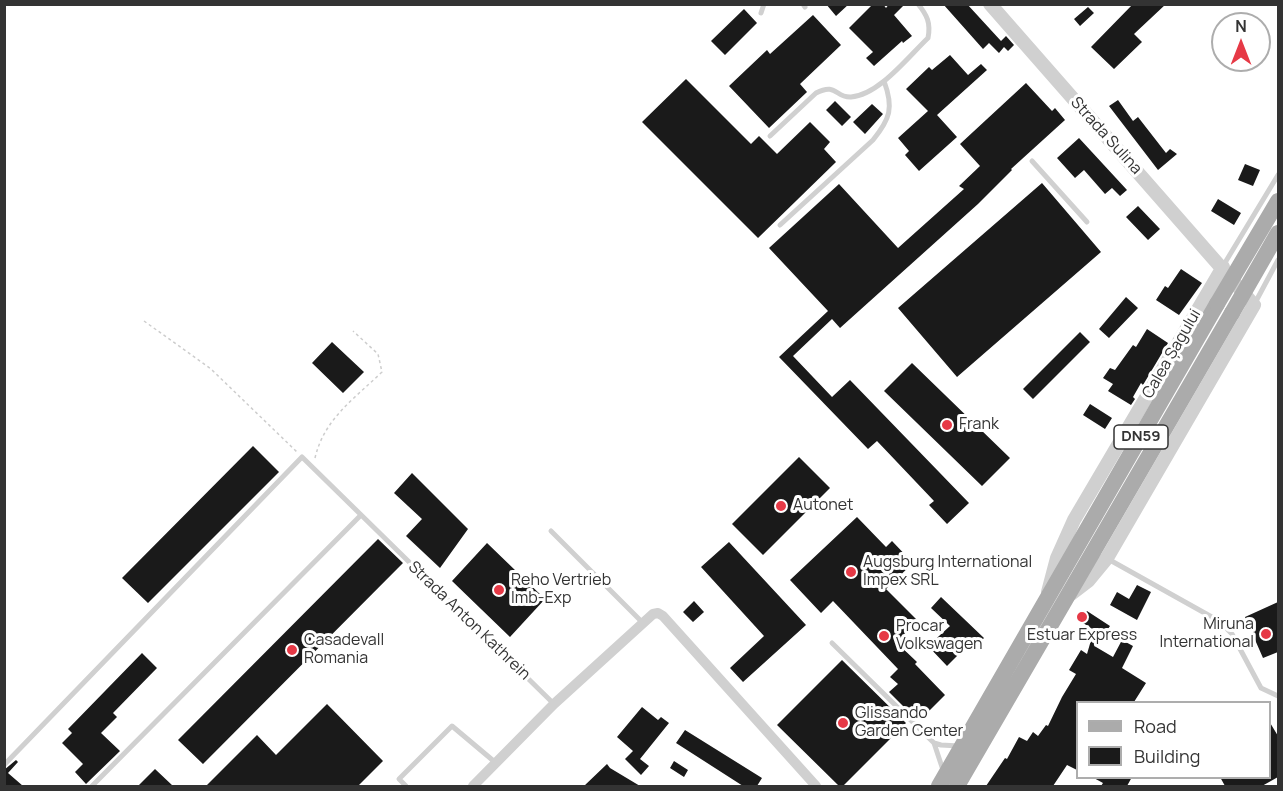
<!DOCTYPE html>
<html>
<head>
<meta charset="utf-8">
<style>
	body { margin:0 }
	#map { position:relative; width:1283px; height:791px; overflow:hidden; background:#fff; font-family:Manrope,sans-serif }
	canvas { display:block }
	.frame { position:absolute; inset:0; border:6px solid #333; pointer-events:none }
	.legend { position:absolute; left:1076px; top:701px; width:195px; height:78px; box-sizing:border-box; background:#fff; border:2px solid #adadad; margin:0; padding:8px 10px; list-style:none; font-size:18px; color:#333 }
	.legend li { display:flex; align-items:center; gap:12px; height:30px }
	.legend b { width:30px; border:2px solid #adadad }
	.north { position:absolute; left:1211px; top:12px; width:60px; height:60px; box-sizing:border-box; background:#fff; border:2px solid #adadad; border-radius:50%; rotate:0deg; font-size:16px; font-weight:700; line-height:24px; text-align:center; color:#333 }
	.north::after { content:''; display:block; margin:auto; width:21px; height:27px; background:#e63946; clip-path:polygon(50% 0,100% 100%,50% 72%,0 100%) }
</style>
</head>
<body>
<div id="map">
<canvas width="1283" height="791"></canvas>
<div class="frame"></div>
<ul class="legend">
<li><b style="height:8px;background:#ababab"></b>Road</li>
<li><b style="height:16px;background:#1a1a1a"></b>Building</li>
</ul>
<div class="north">N</div>
</div>
<script>
const context = document.querySelector('canvas').getContext('2d');
context.lineJoin = 'round';
function fill(path, color) {
  context.fillStyle = color;
  context.fill(path, 'evenodd');
}
function stroke(path, color, width, dash) {
  context.strokeStyle = color;
  context.lineWidth = width;
  context.lineCap = dash ? 'butt' : 'round';
  context.setLineDash(dash || []);
  context.stroke(path);
}
function write(font, color, halo, rows, align = 'center') {
  context.font = font + ' Manrope,sans-serif';
  context.lineWidth = 6;
  context.setLineDash([]);
  context.textBaseline = 'middle';
  context.strokeStyle = halo;
  context.fillStyle = color;
  for (const [text, x, y, turn = 0] of rows) {
    context.save();
    context.translate(x, y);
    context.rotate((+turn || 0) * Math.PI / 180);
    context.textAlign = isNaN(turn) ? turn : align;
    if (halo) context.strokeText(text, 0, 0);
    context.fillText(text, 0, 0);
    context.restore();
  }
}
fill(new Path2D(`
	M826 4H849L836 16Z
	M873 4H883L886 8 889 4H905L894 15 912 36 903 43 902 41 874 66 866 58 873 52 849 28Z
	M943 4H967L1001 41 1006 36 1014 45 1008 51 1004 47 999 53 989 43 983 49Z
	M1133 4H1166L1134 34 1142 42 1114 69 1091 47Z
	M1088 7 1094 13 1080 26 1074 19Z
	M744 9 757 23 725 55 711 41Z
	M813 15 841 45 800 84 807 92 769 128 729 86 767 50 770 54Z
	M950 55 968 75 981 64 987 70 937 115 957 137 919 171 905 155 909 151 898 138 928 111 906 89 929 67 932 70Z
	M686 79 751 144 759 136 777 154 810 122 830 142 824 149 836 162 758 238 642 122Z
	M1026 83 1052 111 1055 108 1065 120 1011 169 1012 170 978 204 840 328 832 319 793 356 832 397 850 380 969 503 947 524 929 505 934 501 877 441 868 449 779 357 828 311 769 248 839 184 898 248 964 189 959 186 980 166 960 144Z
	M1118 100 1133 121 1138 117 1166 153 1170 149 1177 154 1158 170 1109 106Z
	M835 101 851 117 842 126 826 110Z
	M872 104 883 114 865 134 853 122Z
	M1079 138 1127 190 1120 196 1112 188 1105 194 1084 170 1075 178 1057 158Z
	M1245 164 1260 170 1253 186 1238 180Z
	M1042 183 1101 252 957 377 898 308Z
	M1218 199 1241 213 1234 225 1211 211Z
	M1138 206 1160 229 1148 240 1126 217Z
	M1181 269 1202 283 1179 315 1156 300 1165 286 1168 288Z
	M1126 297 1138 308 1109 338 1099 329Z
	M1147 329 1168 343 1143 385 1141 383 1133 397 1135 399 1131 405 1108 391 1113 384 1103 378 1110 368 1115 370 1133 345 1136 347Z
	M1080 332 1090 342 1033 399 1023 389Z
	M332 342 364 372 343 393 312 363Z
	M912 363 1010 458 982 486 884 391Z
	M1090 404 1112 418 1105 429 1083 415Z
	M253 446 279 472 148 603 122 578Z
	M799 457 830 488 763 555 732 524Z
	M412 473 468 529 440 568 406 536 422 519 394 493Z
	M857 517 886 547 892 541 913 563 886 589 918 621 896 642 917 662 915 664 945 695 924 716 919 710 913 716 889 692 898 684 890 677 898 669 833 601 821 613 790 580Z
	M378 539 403 563 203 764 178 740Z
	M729 542 806 625 743 682 730 668 764 636 701 567Z
	M487 543 545 599 510 637 452 581Z
	M1137 585 1151 592 1137 620 1110 605 1117 592 1129 599Z
	M941 597 984 638 973 649 969 644 947 666 928 646 950 626 931 608Z
	M694 601 704 612 693 622 683 612Z
	M1278 602V652L1263 658 1245 617Z
	M1087 611 1110 626 1096 647 1113 657 1122 640 1133 646 1122 668 1146 683 1134 702H1077V770L1067 765 1053 786H986L1005 758 1007 759 1019 737 1027 741 1033 732 1038 736 1046 725 1048 726 1062 697 1076 674 1069 670 1081 650 1087 654 1094 630 1080 621Z
	M142 653 157 668 113 713 117 717 101 733 120 751 86 784 75 772 83 764 62 743 72 733 68 729Z
	M842 660 906 723 843 786H839L777 725Z
	M327 704 383 761 358 786H206L257 735 276 755Z
	M642 707 658 720 661 717 669 723 640 759 649 766 641 775 625 759 633 751 617 737Z
	M1269 721 1278 736V777L1262 786H1225L1220 777H1269Z
	M685 730 762 778 757 786H743L676 743Z
	M16 760 18 762 8 773 23 786H4V770Z
	M674 761 688 770 684 777 670 768Z
	M607 764 610 768 640 786H584Z
	M155 769 173 786H138Z
	M1092 777H1132L1127 786H1101L1103 783Z`), '#1a1a1a');
stroke(new Path2D(`
	M144 321 211 369 297 452
	M315 458C324 419 354 399 382 372L378 354 353 331`), '#cdcdcd', 1.5, [3, 3]);
stroke(new Path2D(`
	M803 4 805 7
	M761 13 764 4
	M770 136 816 93C837 82 835 98 851 97 879 95 908 57 928 38 931 23 927 15 918 4
	M1032 161 1087 222
	M780 225 873 140C890 119 894 108 884 81
	M1223 266 1278 175
	M1255 303 1278 260
	M551 531 643 623
	M1108 559 1219 621 1232 634 1261 688 1278 696
	M832 643 934 743 943 770
	M934 743 941 745 959 746
	M4 765 302 457 554 704
	M92 786 361 515
	M406 786 399 779 452 726 496 763`), '#d0d0d0', 5);
stroke(new Path2D(`
	M473 786 554 704 653 614 658 613 663 616 816 786`), '#d0d0d0', 10);
stroke(new Path2D(`
	M990 4 1254 305 1107 558 1088 581 1071 594
	M1048 592 1057 558 1074 520 1223 267`), '#d0d0d0', 14);
stroke(new Path2D(`
	M939 786 1217 304
	M957 786 1232 313`), '#ababab', 16);
stroke(new Path2D(`
	M1217 304 1278 201
	M1232 313 1278 233`), '#ababab', 16);
for (const [x, y, r, color] of [
	[947,425,6,"#e63946"],
	[781,506,6,"#e63946"],
	[851,572,6,"#e63946"],
	[499,590,6,"#e63946"],
	[1082,617,6,"#e63946"],
	[1266,634,6,"#e63946"],
	[884,636,6,"#e63946"],
	[292,650,6,"#e63946"],
	[843,723,6,"#e63946"]
]) {
  const dot = new Path2D();
  dot.arc(x, y, r, 0, 2 * Math.PI);
  context.fillStyle = color;
  context.fill(dot);
  stroke(dot, '#fff', 2);
}
for (const [x, y, w] of [
	[1141,437,54]
]) {
  const box = new Path2D();
  box.roundRect(x - w / 2, y - 12, w, 24, 4.5);
  context.fillStyle = '#fff';
  context.fill(box);
  stroke(box, '#333', 1.5);
}
write('bold 15px', '#333', null, [
	["DN59",1141,437]
]);
write('16px', '#333', '#fff', [
	["Strada Sulina",1106,136,48],
	["Calea Șagului",1172,354,-60],
	["Strada Anton Kathrein",469,621,44]
]);
write('16px', '#333', '#fff', [
	["Frank",959,425],
	["Autonet",793,506],
	["Augsburg International",863,563],
	["Impex SRL",863,581],
	["Reho Vertrieb",511,581],
	["Imb-Exp",511,599],
	["Miruna",1254,625,"right"],
	["International",1254,643,"right"],
	["Procar",896,627],
	["Volkswagen",896,645],
	["Estuar Express",1082,636,"center"],
	["Casadevall",304,641],
	["Romania",304,659],
	["Glissando",855,714],
	["Garden Center",855,732]
], 'left');
</script>
</body>
</html>
